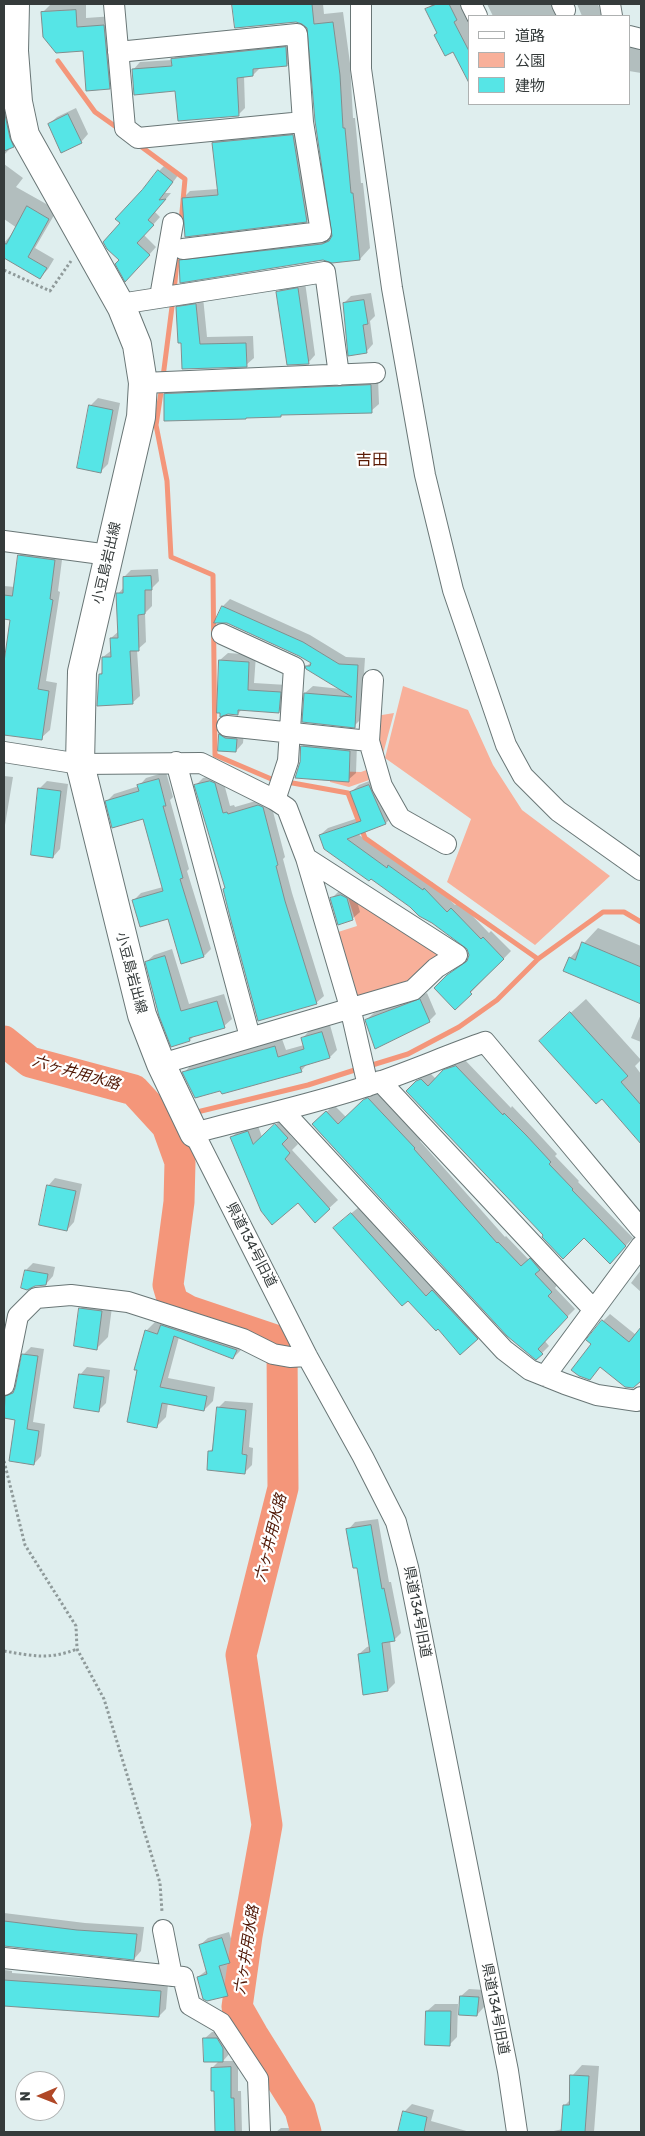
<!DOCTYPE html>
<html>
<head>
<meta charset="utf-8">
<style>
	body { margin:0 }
	#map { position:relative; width:645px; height:2136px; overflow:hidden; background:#dfeeee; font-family:Rubik,"Noto Sans JP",sans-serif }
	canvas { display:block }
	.frame { position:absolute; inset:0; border:5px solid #353b3b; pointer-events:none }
	.legend { position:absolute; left:468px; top:15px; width:162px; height:90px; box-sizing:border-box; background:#fff; border:1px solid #aeb1b1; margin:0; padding:6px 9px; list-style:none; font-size:15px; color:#353b3b }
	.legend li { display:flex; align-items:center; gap:10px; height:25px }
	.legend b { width:25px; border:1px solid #aeb1b1 }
	.north { position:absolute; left:15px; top:2071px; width:50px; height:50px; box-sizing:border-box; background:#fff; border:1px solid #aeb1b1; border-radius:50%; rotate:269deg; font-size:14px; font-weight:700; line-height:20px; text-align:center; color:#353b3b }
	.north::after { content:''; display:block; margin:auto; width:18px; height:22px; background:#b04827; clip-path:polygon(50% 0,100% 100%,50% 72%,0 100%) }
</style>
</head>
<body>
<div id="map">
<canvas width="645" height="2136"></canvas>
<div class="frame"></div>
<ul class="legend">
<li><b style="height:6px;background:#fff"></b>道路</li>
<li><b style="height:14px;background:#f8b09a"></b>公園</li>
<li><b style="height:14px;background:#56e5e6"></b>建物</li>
</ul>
<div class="north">N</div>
</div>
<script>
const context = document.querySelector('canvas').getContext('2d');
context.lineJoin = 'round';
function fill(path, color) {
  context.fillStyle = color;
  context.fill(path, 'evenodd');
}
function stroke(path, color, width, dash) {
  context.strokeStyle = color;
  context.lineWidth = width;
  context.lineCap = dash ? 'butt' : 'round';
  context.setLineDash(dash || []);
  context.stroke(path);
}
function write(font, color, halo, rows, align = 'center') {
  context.font = font + ' Rubik,"Noto Sans JP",sans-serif';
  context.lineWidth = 4.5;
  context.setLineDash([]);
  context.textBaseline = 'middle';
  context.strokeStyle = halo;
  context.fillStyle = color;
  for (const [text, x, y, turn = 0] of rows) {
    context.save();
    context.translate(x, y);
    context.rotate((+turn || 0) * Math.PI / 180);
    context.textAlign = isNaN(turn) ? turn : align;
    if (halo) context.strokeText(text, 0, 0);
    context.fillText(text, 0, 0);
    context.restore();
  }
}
fill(new Path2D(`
	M403 686 468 710 493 765 522 810 610 876 535 945 447 882 471 819 385 758Z
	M394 713 383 754 376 737V716Z
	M369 769 372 779 349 787 330 782V771L361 772Z
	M345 888 443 953 409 985 360 999 352 995 335 933 357 926Z`), '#f8b09a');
fill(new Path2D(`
	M51 4H86V18L114 16 119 78 109 88 84 50 42 13Z
	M233 4H323L324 14 343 12 350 63 353 118H355L361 183H363L370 248 360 259 180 260 190 250 333 234 308 27 303 22 296 21 236 27Z
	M432 4H461L469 22V75L454 50 446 54 427 10Z
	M487 4H558L564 16H493Z
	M577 4H598L602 16H582Z
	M293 40 294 57 287 65 260 68 253 75 244 76 245 108 238 115 133 70 140 62 172 60 180 52Z
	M629 41 641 43V73L629 71Z
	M4 81 21 137 4 155Z
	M76 108 88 134 81 142 49 124 57 117Z
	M300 128 314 213 307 221 183 198 190 191 218 189 214 143 221 136Z
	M4 164 23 178 16 187 57 210 35 248 54 259 48 269 40 278 4 257V243L17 228 4 219Z
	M166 164 179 174 165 193H171L155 212 160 217 144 235 156 247 133 273 120 260 159 171Z
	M305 282 315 355 308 363 278 292 285 285Z
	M371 293 375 316 370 321 373 344 366 352 344 303 351 296Z
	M203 297 207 337 253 336 254 358 246 365 183 341 177 308 184 300Z
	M378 378 379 404 371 411 165 394 172 387Z
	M98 398 120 403 108 464 101 471 90 406Z
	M28 547 63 552 58 591 60 592 46 681 57 683 50 730 41 738 4 734V671L11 619 4 618V586L15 587 19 555Z
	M158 569 159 581 152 588V606L145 613 146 642 137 650 140 696 132 703 100 674 103 671V657L112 650 111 638 119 631 118 594 124 587V577L131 570Z
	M230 599 310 635 346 657 365 658 361 719 354 726 305 693 313 686 341 689 307 666 311 662 227 622H216L223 606Z
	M228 653 256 655 254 683 287 685 286 704 279 711 242 709 238 714 220 660Z
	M227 728 244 732 243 743 236 751 220 735Z
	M309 739 357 744 356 773 348 780 301 762 302 746Z
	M166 772 173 797 170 800 189 869 187 871 211 949 204 956 182 963 169 917 133 901 141 893 163 887 144 817 107 801 114 794 139 786 146 778Z
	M218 774 222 776 230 806 234 805 235 807 266 798 270 800 285 857 283 859 292 893 324 996 316 1003 226 887 196 785 203 778Z
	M4 776 13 777 4 831Z
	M377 778 393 816 386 823 358 834 395 861 397 859 431 883 432 882 455 905 459 902 489 933 491 931 511 951 455 1009 435 988 456 968 469 959 468 948 410 906 320 835 328 828 361 817 351 792 359 785Z
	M47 781 68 784 60 849 53 857 40 788Z
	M339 891H354L360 912 352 919 332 898Z
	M598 928 641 946V1003L565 970 570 958Z
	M172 949 189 1004 224 994 232 1019 224 1026 195 1035 190 1040 172 1045 146 962 154 955Z
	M427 993 436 1014 429 1021 366 1020 374 1013Z
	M586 999 641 1060 635 1066 641 1074V1142L602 1097 555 1027Z
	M641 1014V1042L631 1038Z
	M330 1025 337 1050 330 1057 308 1063 301 1071 221 1089 184 1073 191 1065 282 1039 286 1050 304 1045 302 1039 309 1031Z
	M464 1059 511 1108 512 1106 533 1128 557 1154 555 1156 579 1181 578 1182 633 1238 617 1255 584 1236 545 1235 407 1091 425 1074 429 1072 436 1079 452 1063Z
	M376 1091 421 1140 420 1141 505 1237 506 1236 529 1260 538 1252 558 1284 555 1288 575 1309 544 1340 549 1346 542 1353 321 1117 334 1105 346 1117 371 1093Z
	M284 1117 296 1129 290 1135 298 1144 292 1150 338 1200 315 1221 298 1201 232 1137 240 1129 257 1123 262 1137Z
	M55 1178 82 1184 74 1222 67 1230 48 1186Z
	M359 1207 434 1290 440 1284 484 1331 477 1338 438 1327 342 1221Z
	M33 1263 55 1267 53 1276 46 1284 26 1270Z
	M641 1270V1292L631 1283Z
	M91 1297 113 1300 108 1337 97 1348 80 1309Z
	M610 1314 636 1335 641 1329V1380L633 1387 601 1366 590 1379 593 1344 603 1321Z
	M171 1317 242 1349 233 1358 179 1337 168 1378 215 1387 213 1401 204 1410 168 1403 166 1417 157 1426 146 1331 155 1322 163 1324Z
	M31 1347 44 1349 33 1422 45 1424 41 1456 34 1464 7 1397 17 1388 24 1354Z
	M87 1367 110 1370 106 1403 99 1410 80 1375Z
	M225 1401 253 1403 249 1447 253 1448 252 1465 244 1473 210 1451 214 1447 218 1408Z
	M378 1519 389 1582H391L401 1633 394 1640 390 1641 395 1683 388 1690 359 1654 367 1647 371 1646 358 1566 348 1530 355 1522Z
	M4 1913 85 1923 144 1927 141 1951 134 1959 4 1945Z
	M229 1932 236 1955 227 1963 234 1987 227 1995 198 1977 207 1970 200 1945 208 1938Z
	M4 1970 12 1971V1973L168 1984 166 2009 159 2016 4 2003Z
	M469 1989 485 1990 484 2007 477 2015 461 1996Z
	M435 2004H458L457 2037 450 2044 427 2011Z
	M212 2032H224L230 2053 223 2061H238V2091H241L242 2132H216L215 2089 212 2068 220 2060 204 2039Z
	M582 2065 599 2066 594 2132H549L563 2129 565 2105 570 2100 572 2076Z
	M412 2104 434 2110 431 2121 470 2132H399L404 2112Z
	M281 2128H299V2132H276Z`), '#0003');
stroke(new Path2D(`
	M58 61 95 112 119 129
	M139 145 185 179 181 223
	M174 291 178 252
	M163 377 173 299
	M162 386 156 425 167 481 171 557 213 575 215 755 276 781
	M287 782 348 793 365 838 538 959
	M369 1066 408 1054 459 1027 497 1000 538 959 603 912H624L641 922
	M193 1113 308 1085 361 1068
	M163 1122 177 1118`), '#f4967a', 5);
stroke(new Path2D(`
	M4 1041 30 1062 134 1090 167 1126 180 1162 179 1202 168 1285 173 1302 189 1311 275 1340 282 1349 283 1488 241 1655 267 1825 247 1936 237 2007 253 2035 300 2110 306 2132`), '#f4967a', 31);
const building = new Path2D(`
	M232 4H312L314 24 333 22 340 75 343 128H345L351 193H353L360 260 332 263 323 260 180 283 179 260 322 244 329 241 332 236 315 121 307 28 302 24 296 22 235 28Z
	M437 4H449L457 20 454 22 469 51V83L453 52 445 56 434 35 437 33 425 9Z
	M76 10 77 27 104 25 110 89 86 91 83 51 56 53 43 37 41 12Z
	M286 47 287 66 253 69V76L237 78 239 116 178 121 175 91 134 95 132 69 172 66 171 59Z
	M4 110 10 138 14 147 4 151Z
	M68 114 82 143 61 153 48 124Z
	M293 135 307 222 185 237 182 198 218 195 212 143Z
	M158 170 173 182 159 200 166 199 148 220 154 225 137 243 150 255 125 282 115 264 119 260 107 249 103 242 120 223 115 219 142 190Z
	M27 206 49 219 28 257 47 268 40 279 4 258V243L6 244Z
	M298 288 309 364 287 365 276 292Z
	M364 300 368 324 363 325 367 353 348 356 343 303Z
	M196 304 200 344 246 343 247 367 182 369 181 343H178L176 307Z
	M371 385 372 413 281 415V417L246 418V419L164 421V394Z
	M89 405 113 410 101 473 77 468Z
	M18 555 55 560 50 599 53 600 38 689 49 691 42 740 4 735V662L10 620 4 619V595L12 596Z
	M151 576 152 590H145V614L138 615 139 651H130L133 704 97 706 99 674H102V657H111L110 638H118L116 593H123V577Z
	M222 606 303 642 339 664 358 665 355 728 302 722 304 693 352 697 306 669 305 666H310L311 663 299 656 227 623H214Z
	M219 660 249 662 248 690 281 692 279 713 238 710V715L228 714 220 717V713H217Z
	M219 734 225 738 237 739 236 752 218 751Z
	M301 746 350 751 349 782 295 778 300 762Z
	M159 779 166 806H163L183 878 180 879 204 957 181 964 168 919 140 927 132 900 163 891 143 819 112 828 105 801 139 791 137 785Z
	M210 781 215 783 223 813 227 812 228 814 258 805 263 807 278 865 276 866 285 901 317 1004 258 1021 231 921 223 889 225 888 194 785Z
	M369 785 386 824 347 839 387 868 388 865 423 890 424 888 447 912 451 908 481 939 483 937 504 959 470 992 472 994 455 1010 434 988 447 975 467 961 469 955 467 949 432 923 419 916 410 907 371 879 369 881 324 849 319 835 361 821 350 792Z
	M38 788 61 791 53 858 31 855Z
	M341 895 347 898 353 920 338 925 330 898Z
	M582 942 641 967V1004L563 971 569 957 575 960Z
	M165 956 181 1011 217 1001 225 1028 189 1038 190 1041 171 1047 159 1016 145 962Z
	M420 999 430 1022 375 1049 365 1020Z
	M570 1012 628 1076 621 1082 641 1105V1144L602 1099 596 1104 539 1041Z
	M322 1032 330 1058 300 1067 302 1072 222 1094 220 1091 195 1098 182 1072 275 1046 278 1057 304 1049 301 1038Z
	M456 1066 503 1115 504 1113 526 1135 551 1162 549 1164 573 1189 572 1190 626 1246 610 1264 584 1238 563 1259 542 1237 543 1235 406 1091 416 1081 421 1079 428 1086 443 1070Z
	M368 1098 415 1148 414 1149 497 1243 498 1242 521 1266 530 1258 540 1270 535 1274 552 1292 548 1296 568 1317 538 1349 543 1354 536 1360 507 1336 312 1124 326 1111 338 1124 363 1100Z
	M275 1124 288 1138 282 1144 290 1153 285 1159 330 1209 315 1223 298 1203 272 1225 261 1211 230 1137 248 1131 253 1144Z
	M47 1185 76 1191 67 1231 39 1225Z
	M351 1213 426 1296 432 1290 478 1339 460 1355 438 1329 436 1331 408 1301 402 1306 333 1228Z
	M25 1270 48 1274 46 1285 35 1286 27 1290 21 1288Z
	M79 1308 102 1311 97 1350 74 1346Z
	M602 1320 629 1342 641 1327V1381L633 1388 625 1387 600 1367 590 1380 579 1376 571 1370 591 1344 586 1340Z
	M161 1325 237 1350 233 1359 174 1336 160 1387 207 1396 204 1411 162 1403 157 1428 127 1422 137 1370H134L145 1330 157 1334Z
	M22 1354 38 1356 27 1429 39 1431 34 1465 9 1461 15 1420 4 1418 5 1396 13 1393 15 1388Z
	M79 1374 104 1377 99 1412 74 1408Z
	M217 1407 246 1410 242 1454 247 1455 245 1474 207 1470 208 1451H212Z
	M371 1525 382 1589 384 1588 395 1641 382 1643 388 1691 363 1695 358 1654 370 1652 357 1568H353L346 1529Z
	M4 1921 77 1930 137 1934 134 1960 4 1946Z
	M222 1938 230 1963 219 1966 228 1996 207 2001 203 1999 197 1977 207 1974 199 1945Z
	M4 1980 161 1991 159 2017 4 2006Z
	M460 1996 479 1997 477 2016 459 2015Z
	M426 2011H451L450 2046 425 2045Z
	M203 2038H217L223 2048V2062H204Z
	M231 2067V2098H234L235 2132H215L214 2091H211V2068Z
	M570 2075 589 2076 585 2132H561L563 2105H569Z
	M403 2111 427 2117 424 2132H398Z`);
fill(building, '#56e5e6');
stroke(building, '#818e8e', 1);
const street = new Path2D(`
	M114 4 125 128 138 138 303 122
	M361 4V69L392 288 425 475 453 590 506 745 523 776 558 811 641 870
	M471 4 477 16
	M562 4 565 10
	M610 4 612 16
	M629 36 641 39
	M118 52 297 34 303 122 321 232 183 249
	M160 297 173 223
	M120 304 325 272 339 375
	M143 383 375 373
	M4 541 109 555
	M222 634 294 667 288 761 275 800
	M227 726 369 741 382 786 400 818 446 844
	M369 741 373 680
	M4 752 80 764 201 763 275 800 287 808 306 858 350 1007 368 1086
	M176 762 250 1037
	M161 1064 413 990 436 968 457 955 306 858
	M380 1081 594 1310
	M283 1111 504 1350 530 1370 565 1384 597 1395 637 1401 641 1397
	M545 1376 641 1246
	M4 1385 18 1316 36 1298 71 1295 128 1302 243 1339 273 1354 290 1357 307 1356
	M163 1930 172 1976
	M4 1958 183 1977 190 2005 221 2023 258 2079 260 2132
	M517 2132 508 2071 408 1567 396 1522 363 1457 307 1356 194 1133C252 1117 310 1105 367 1086 407 1073 445 1056 485 1042L641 1229`);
const secondary = new Path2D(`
	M15 4 14 51 18 102 25 135 122 308 137 345 143 383 141 417 82 672 80 764 142 1015 161 1064 194 1133`);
stroke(street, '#697676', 22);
stroke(secondary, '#697676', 30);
stroke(new Path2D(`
	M4 270 50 291 71 261
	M4 1461 25 1545 76 1626 77 1649 104 1699 160 1883 162 1912
	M4 1651C33 1656 49 1660 77 1649`), '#8f9a9a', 3, [2.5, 2.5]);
stroke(street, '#fff', 20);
stroke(secondary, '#fff', 28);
write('14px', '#353b3b', '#fff', [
	["小豆島岩出線",107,563,-77],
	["小豆島岩出線",131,973,75],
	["県道134号旧道",251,1245,63],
	["県道134号旧道",417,1612,79],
	["県道134号旧道",495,2009,79]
]);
write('italic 15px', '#4f1604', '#fff', [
	["六ヶ井用水路",76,1073,16],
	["六ヶ井用水路",271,1538,-76],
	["六ヶ井用水路",247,1950,-81]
]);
write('16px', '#5b1a04', '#fff', [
	["吉田",372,460]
]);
</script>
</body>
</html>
